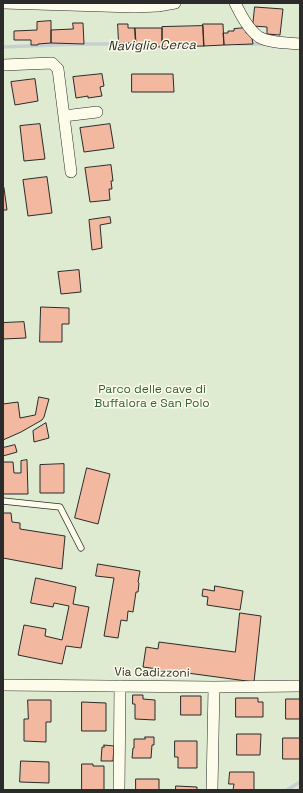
<!DOCTYPE html>
<html>
<head>
<meta charset="utf-8">
<style>
	body { margin:0 }
	#map { position:relative; width:303px; height:793px; overflow:hidden; background:#fdfbea; font-family:"Space Grotesk",sans-serif }
	canvas { display:block }
	.frame { position:absolute; inset:0; border:4px solid #2b2b2b; pointer-events:none }
</style>
</head>
<body>
<div id="map">
<canvas width="303" height="793"></canvas>
<div class="frame"></div>
</div>
<script>
const context = document.querySelector('canvas').getContext('2d');
context.lineJoin = 'round';
function fill(path, color) {
  context.fillStyle = color;
  context.fill(path, 'evenodd');
}
function stroke(path, color, width, dash) {
  context.strokeStyle = color;
  context.lineWidth = width;
  context.lineCap = dash ? 'butt' : 'round';
  context.setLineDash(dash || []);
  context.stroke(path);
}
function write(font, color, halo, rows, align = 'center') {
  context.font = font + ' "Space Grotesk",sans-serif';
  context.lineWidth = 3;
  context.setLineDash([]);
  context.textBaseline = 'middle';
  context.strokeStyle = halo;
  context.fillStyle = color;
  for (const [text, x, y, turn = 0] of rows) {
    context.save();
    context.translate(x, y);
    context.rotate((+turn || 0) * Math.PI / 180);
    context.textAlign = isNaN(turn) ? turn : align;
    if (halo) context.strokeText(text, 0, 0);
    context.fillText(text, 0, 0);
    context.restore();
  }
}
const green = new Path2D(`
	M3 3H300V790H3Z`);
fill(green, '#deebd1');
stroke(green, '#74746e', 1);
stroke(new Path2D(`
	M238 44H266
	M3 47 78 44H140
	M287 790 300 782`), '#c7d0d0', 3.5);
const building = new Path2D(`
	M255 7 283 9 280 35 267 34V27L253 26Z
	M51 21V43L38 44V45H31V40H14V31L37 30V22Z
	M73 23H83L84 44 51 43V30L73 29Z
	M118 24H128V28H135L136 43H119Z
	M203 24H223L224 45 204 46Z
	M203 26 204 46 162 47V27Z
	M135 28H162V47L136 46Z
	M246 28V33H249L252 38 253 44 224 45 223 33H228V31H234V29Z
	M102 74 104 86 100 87 102 96 88 98V96L76 98 73 77Z
	M132 74H173L174 92H132Z
	M35 79 38 101 15 105 11 82Z
	M40 124 45 159 24 161 20 126Z
	M110 124 114 148 84 152 80 128Z
	M111 165 113 181H111L112 189H109L110 200 90 202 85 168Z
	M47 177 52 213 28 216 23 180Z
	M4 188 7 210H3V189Z
	M110 217 111 223 100 225 102 248 92 250 89 220Z
	M79 270 81 292 61 294 58 272Z
	M41 307 69 308V324H62V342H40Z
	M24 322 26 338 3 339V323Z
	M39 397 49 399 44 417 42 420 21 432 3 440V404L18 402 20 418 35 415Z
	M46 423 49 438 34 442 33 431Z
	M15 445 17 452 3 456V448Z
	M27 460 28 494H3V462H13L14 473H21V461Z
	M64 464V493H40V465Z
	M87 468 110 474 98 524 75 518Z
	M3 513H11L12 522 20 523V529L65 536 62 569 3 558Z
	M98 564 140 571 138 582 139 583 138 592H136L133 612 128 611 127 621 121 620 118 638 104 636 114 578 96 576Z
	M36 578 76 587 73 604 89 607 81 648 66 646 62 664 18 655 24 625 46 629 45 636 62 640 69 606 54 603 53 607 31 603Z
	M215 586 243 591 240 610 207 605 208 597 202 596 203 589 214 591Z
	M240 613 261 616 254 682 143 667 146 647 158 649 159 642 235 652Z
	M133 695H143V699L155 700V720L135 719V704H133Z
	M181 696H201V715H181Z
	M236 698H258V702H263V717H236Z
	M286 699H300V719H286Z
	M28 700H51V722H46V742L24 741V719H28Z
	M82 702 106 703V731H82Z
	M237 734H261L260 755H237Z
	M145 737H154V745H152L151 758H132L133 748H134V739H145Z
	M283 738H300V759H283Z
	M175 741H197V768H178V757H175Z
	M104 745 114 746 113 761H101L102 747H104Z
	M21 761 49 762V783L20 782Z
	M82 764H93V766H104V790H82Z
	M230 772H254V790H233L234 784H229Z
	M136 779H159V790H136Z
	M176 786 197 787V790H176Z`);
fill(building, '#f2b8a0');
stroke(building, '#2b2b2b', 1);
const service = new Path2D(`
	M3 501 60 507 81 548`);
const minor = new Path2D(`
	M3 3 134 7 158 6 175 3
	M235 3C241 15 248 29 259 37 269 43 288 43 300 44
	M3 65 52 63 58 69 71 172
	M64 116 97 112
	M3 685 214 687 300 686
	M119 790 120 686
	M212 790 214 687`);
stroke(service, '#2b2b2b', 7);
stroke(minor, '#2b2b2b', 12);
stroke(service, '#fdfbea', 5.5);
stroke(minor, '#fdfbea', 11);
write('12px', '#34623c', '#fdfbea', [
	["Parco delle cave di",152,390],
	["Buffalora e San Polo",152,404]
]);
write('12px', '#2b2b2b', '#fdfbea', [
	["Via Cadizzoni",152,673,1]
]);
write('italic 13px', '#2b2b2b', '#fdfbea', [
	["Naviglio Cerca",152,46,-1]
]);
</script>
</body>
</html>
